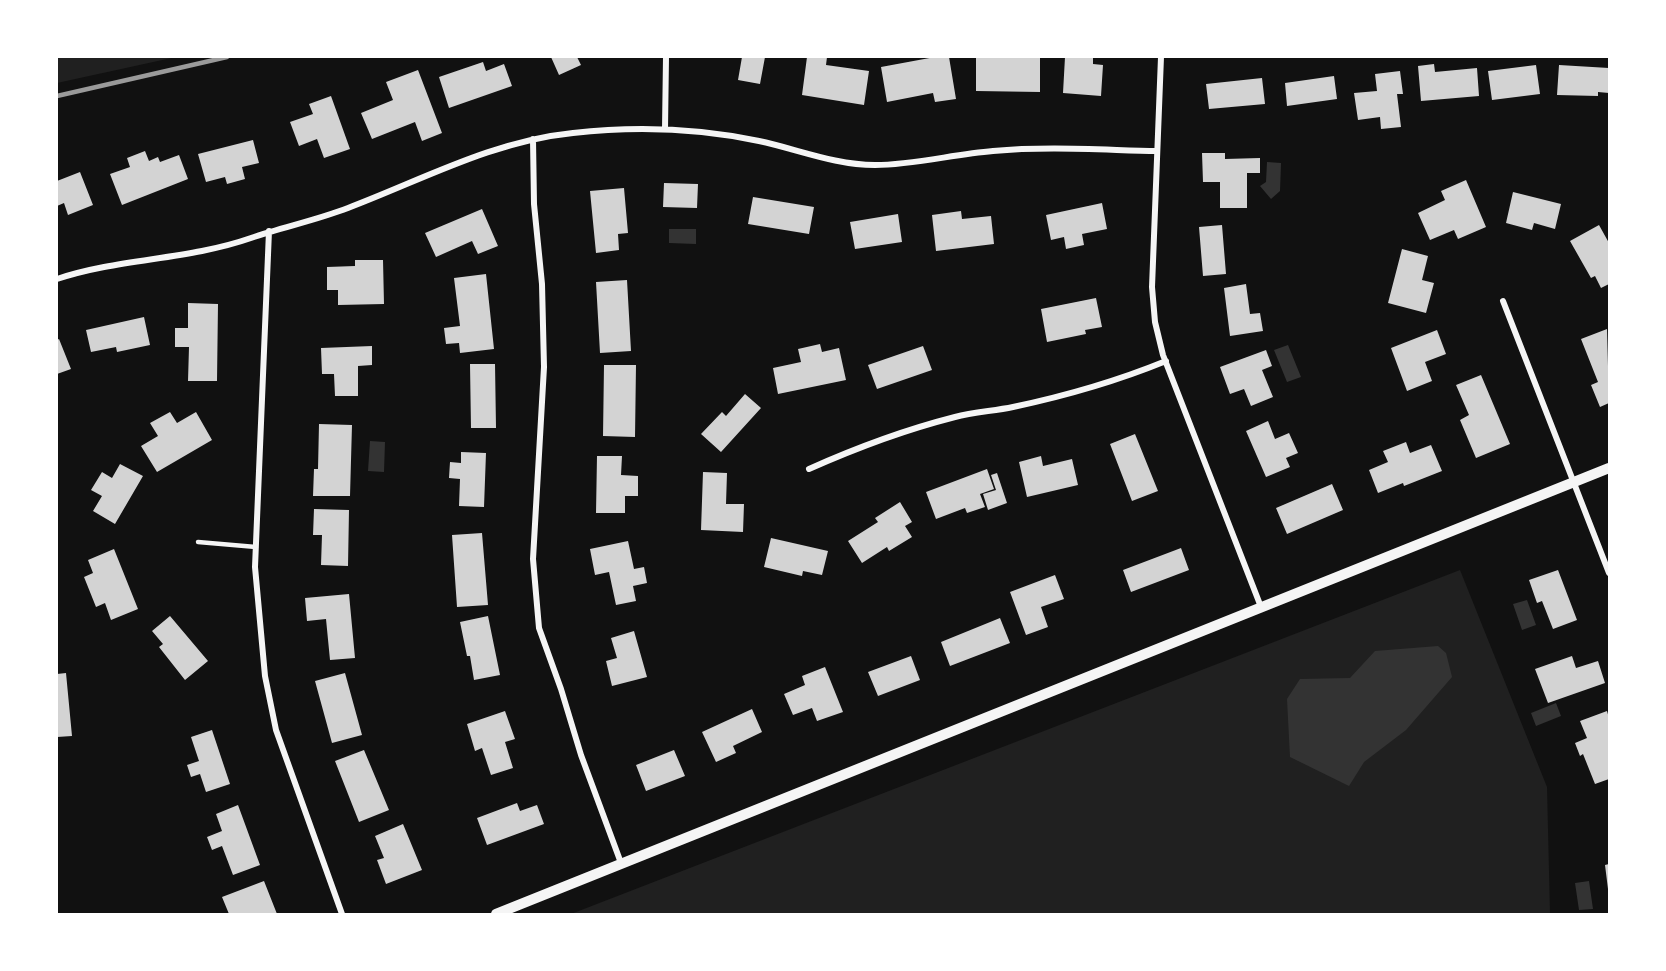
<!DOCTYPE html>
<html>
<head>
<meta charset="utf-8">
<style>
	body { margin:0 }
	#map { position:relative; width:1666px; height:971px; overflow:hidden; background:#111; font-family:"PT Sans Narrow",sans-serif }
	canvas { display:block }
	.frame { position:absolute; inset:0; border:58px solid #fff; pointer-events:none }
</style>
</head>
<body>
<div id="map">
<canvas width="1666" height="971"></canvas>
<div class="frame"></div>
</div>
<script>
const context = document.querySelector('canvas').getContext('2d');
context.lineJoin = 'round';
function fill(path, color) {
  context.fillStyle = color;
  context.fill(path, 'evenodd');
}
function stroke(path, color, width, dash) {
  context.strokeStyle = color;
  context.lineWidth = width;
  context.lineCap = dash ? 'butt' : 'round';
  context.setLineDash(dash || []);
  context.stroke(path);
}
fill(new Path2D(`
	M57 57H176L57 83Z
	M1460 570 1547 787 1550 914H571Z`), '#202020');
fill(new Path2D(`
	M1267 162 1281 163 1280 191 1271 199 1260 186 1266 182Z
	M669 229H696V244L669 243Z
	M1288 345 1301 377 1287 382 1274 350Z
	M370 441 385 442 384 472 368 471Z
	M1527 600 1536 625 1522 630 1513 604Z
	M1438 646 1446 653 1452 677 1406 730 1364 762 1349 786 1290 757 1287 699 1300 679 1350 678 1375 651Z
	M1556 703 1561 716 1536 726 1531 713Z
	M1589 881 1593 909 1579 910 1575 883Z`), '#333');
fill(new Path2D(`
	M551 57H577L581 65 559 75Z
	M742 57H765L760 84 738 80Z
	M807 57H827L826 65 869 71 864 105 802 95Z
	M935 57H949L956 99 935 102 933 93 887 102 881 67Z
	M976 57H1040V92L976 91Z
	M1065 57H1093V64L1103 65 1101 96 1063 93Z
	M483 62 486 71 504 64 512 86 449 108 439 77Z
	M1434 64 1435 72 1477 68 1479 96 1421 101 1418 66Z
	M1536 65 1540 94 1492 100 1488 71Z
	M1559 65 1609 68V93L1598 92V96L1557 95Z
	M418 70 442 133 422 141 415 122 372 139 361 113 393 100 386 82Z
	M1400 71 1403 94H1397L1401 127 1381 129 1380 117 1358 120 1354 93 1377 91 1375 74Z
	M1334 76 1337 99 1287 106 1285 83Z
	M1262 78 1265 104 1209 109 1206 84Z
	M331 96 350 149 324 158 317 139 299 146 290 122 313 114 309 104Z
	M253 140 259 163 242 167 245 179 227 184 225 177 206 182 198 154Z
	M145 151 149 161 158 157 160 162 179 155 188 179 122 205 110 174 130 167 127 158Z
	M1202 153H1225V159L1260 158V173H1247V208H1220V182H1203Z
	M80 172 93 205 68 215 64 203 57 206V181Z
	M1466 180 1486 227 1458 239 1454 230 1430 240 1418 213 1445 200 1441 191Z
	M664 183 698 184 697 208 663 207Z
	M624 188 628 233 618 234 619 250 596 253 590 191Z
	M1513 192 1561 204 1555 229 1534 223 1532 230 1506 223Z
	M753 197 814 207 809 234 748 224Z
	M1102 203 1107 229 1082 234 1084 245 1066 249 1064 237 1051 240 1046 215Z
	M482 209 498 246 478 254 472 241 436 257 425 233Z
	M961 211 962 219 991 216 994 244 936 251 932 215Z
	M898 214 902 242 855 249 850 222Z
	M1222 225 1226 274 1203 276 1199 227Z
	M1599 225 1609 243V284L1601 288 1595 276 1591 278 1570 241Z
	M1402 249 1428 256 1422 280 1434 283 1426 313 1388 303Z
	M355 260H383L384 304 338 305V290H327V267L355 266Z
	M486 274 494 349 460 353 459 343 446 344 444 328 460 326 454 278Z
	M627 280 631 351 600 353 596 282Z
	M1246 284 1250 314 1260 313 1263 331 1230 336 1224 288Z
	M1096 298 1102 327 1085 330 1086 334 1047 342 1041 309Z
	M188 303 218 304 217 381H188L189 347H175V328H188Z
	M144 317 150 345 117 352 116 347 91 352 86 330Z
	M1607 329 1609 403 1600 407 1591 385 1598 382 1581 339Z
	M1437 330 1446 354 1425 362 1432 381 1407 391 1391 348Z
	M59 339 71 369 57 374V340Z
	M820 344 822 352 839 348 846 380 778 394 773 368 801 362 798 349Z
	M372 346V365L358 366V396H335L334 374H322L321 348Z
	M923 346 932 370 877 389 868 365Z
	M1266 350 1272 366 1262 370 1273 397 1251 406 1244 389 1230 394 1220 367Z
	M470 364H495L496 428H471Z
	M604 365H636L635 437 603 436Z
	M1481 375 1510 444 1476 458 1460 420 1469 415 1456 385Z
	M745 394 761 408 721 452 701 434 722 412 726 416Z
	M170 412 177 423 196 412 212 440 157 472 141 446 158 436 150 423Z
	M1268 421 1275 439 1289 433 1298 453 1286 458 1290 467 1266 477 1246 431Z
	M319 424 352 425 350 496H313L314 469H318Z
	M1135 434 1158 491 1132 501 1110 444Z
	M1406 442 1410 453 1431 445 1442 471 1404 486 1403 483 1378 493 1369 470 1388 462 1383 451Z
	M461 452 486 453 484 507 459 506 460 479 449 478 450 462 461 463Z
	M597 456H622L621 475 638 476V496H625V513H596Z
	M1041 456 1043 466 1072 459 1078 485 1027 497 1019 462Z
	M120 464 143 476 115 524 93 511 102 496 91 490 102 472 112 478Z
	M987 469 994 489 980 494 985 507 967 513 965 508 936 519 926 492Z
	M703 472 727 473 726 504H744L743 532 701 530Z
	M997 473 1007 503 988 510 983 494 996 490 991 475Z
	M1332 484 1343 510 1287 534 1276 508Z
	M900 502 912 522 905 526 912 537 889 551 887 547 862 563 848 541 878 522 875 518Z
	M314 509 349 510 348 566 321 565 322 535H313Z
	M482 533 488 605 457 607 452 535Z
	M771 538 828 551 822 575 803 571 802 576 764 567Z
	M628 541 634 569 644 567 647 583 633 586 636 601 616 605 609 572 595 575 590 549Z
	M1181 548 1189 570 1131 592 1123 570Z
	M114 549 138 609 111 620 105 603 96 607 84 577 93 573 88 560Z
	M1558 570 1577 620 1553 629 1542 601 1537 603 1529 580Z
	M1055 575 1064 599 1041 607 1048 627 1026 635 1010 592Z
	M349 594 355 658 330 660 326 619 307 621 305 598Z
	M170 616 208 661 185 680 159 647 163 644 152 631Z
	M488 616 500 675 474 680 470 656H467L460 622Z
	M1000 618 1010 643 950 666 941 642Z
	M634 631 647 677 612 686 606 661 617 658 611 638Z
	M911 656 920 680 878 696 868 672Z
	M1572 656 1576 668 1598 661 1605 683 1548 703 1535 669Z
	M825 667 843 712 817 721 812 708 793 715 784 694 805 685 802 676Z
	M66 673 72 736 57 737V674Z
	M345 673 362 735 332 743 315 681Z
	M752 709 762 732 733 746 736 753 716 762 702 732Z
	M505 711 515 739 505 742 513 768 491 775 482 748 475 751 467 724Z
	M1607 711 1609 718V779L1595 784 1583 754 1580 756 1575 743 1587 738 1580 721Z
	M212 730 230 784 206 792 200 774 191 777 187 765 199 761 191 737Z
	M364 750 389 810 359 822 335 761Z
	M674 750 685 776 646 791 636 765Z
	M517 803 520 811 537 805 544 824 487 845 477 818Z
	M238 805 260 865 233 875 222 846 212 850 207 837 222 831 216 814Z
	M403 824 422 870 386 884 377 860 384 858 375 836Z
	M1609 864V889H1608L1605 865Z
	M264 881 277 914H229L222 897Z`), '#d3d3d3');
stroke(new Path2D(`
	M198 542 256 547`), '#f5f5f5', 4.5);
stroke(new Path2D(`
	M1161 57 1152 287 1155 322 1163 355 1261 607
	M665 129 666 57
	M533 139 534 204 542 284 544 367 533 559 539 628 561 689 581 755 621 863
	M269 231 255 567 265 676 276 730 342 914
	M57 279C120 258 188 260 251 238 283 227 317 220 348 208 422 180 493 141 573 133 635 126 697 128 759 141 797 149 835 165 875 165 914 165 954 154 993 151 1048 146 1103 150 1157 151
	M1503 301 1609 573
	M809 469C856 448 904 430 955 417 974 412 994 411 1013 407 1065 396 1117 381 1166 361`), '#f5f5f5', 6);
stroke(new Path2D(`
	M496 914 1609 468`), '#f5f5f5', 10);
stroke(new Path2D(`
	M57 96 227 57`), '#9a9a9a', 4.5);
</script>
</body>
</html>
